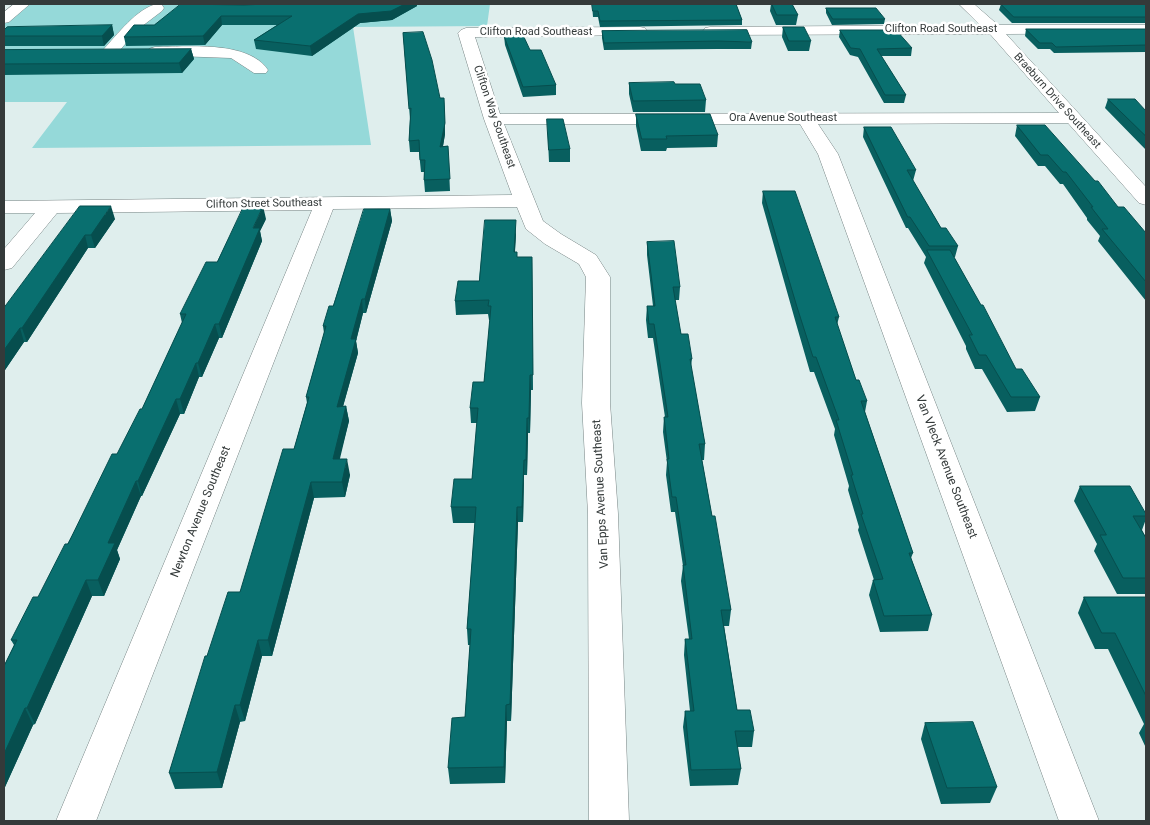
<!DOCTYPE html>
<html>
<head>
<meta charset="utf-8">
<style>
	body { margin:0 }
	#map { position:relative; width:1150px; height:825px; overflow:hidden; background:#dfeeed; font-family:Roboto,sans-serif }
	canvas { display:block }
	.frame { position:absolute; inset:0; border:5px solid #343a3a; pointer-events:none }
</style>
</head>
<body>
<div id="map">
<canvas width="1150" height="825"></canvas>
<div class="frame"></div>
</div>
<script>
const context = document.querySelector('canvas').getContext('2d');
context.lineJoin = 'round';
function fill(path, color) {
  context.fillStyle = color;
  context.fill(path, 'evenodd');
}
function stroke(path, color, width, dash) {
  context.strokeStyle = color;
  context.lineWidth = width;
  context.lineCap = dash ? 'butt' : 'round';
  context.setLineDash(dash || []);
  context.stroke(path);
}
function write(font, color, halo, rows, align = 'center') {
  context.font = font + ' Roboto,sans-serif';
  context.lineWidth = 5;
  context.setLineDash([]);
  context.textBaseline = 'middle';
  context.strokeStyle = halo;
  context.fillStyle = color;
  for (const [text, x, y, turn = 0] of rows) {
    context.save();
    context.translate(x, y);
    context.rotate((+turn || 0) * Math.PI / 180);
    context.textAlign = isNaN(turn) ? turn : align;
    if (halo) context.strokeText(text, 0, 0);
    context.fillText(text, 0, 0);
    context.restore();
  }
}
fill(new Path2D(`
	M26 4H490L487 26 353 27 371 145 32 148 67 102H4V19Z`), '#95d9d9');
const minor = new Path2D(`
	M157 4 162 5 164 8 162 11 137 30 115 56H103L101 53 103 50C117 35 137 8 157 4Z
	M959 4H974L998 25H1146V33L1006 34 1146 187V205L1139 203 1068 123 818 124 838 154 1099 821H1059L818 154 800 124H504L543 221 561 234 596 255 610 277V403L618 514 629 821H589L588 514 582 403 586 277 579 264 545 244 526 229 517 207 333 209 96 821H56L312 210 57 213 12 268 4 270V249L35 213H4V201L512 195 484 119 458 33 461 30 466 28 640 27 645 28 647 31 645 34 640 35 475 37 500 114 1059 113 990 34 710 35 705 34 703 31 705 28 710 27 980 25Z
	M155 47C187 47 248 40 268 70L266 73H254L231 58 149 55 147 52 149 49Z`);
const major = new Path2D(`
	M14 4H30L9 22 4 23V12Z`);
stroke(minor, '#778484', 1);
stroke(major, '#778484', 1);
fill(minor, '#fff');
fill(major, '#fff');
fill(new Path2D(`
	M592 4H736L742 20V25L600 27 598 17H593Z
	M771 4H792L798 15 796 25H776L770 11Z
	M1001 4H1146V23H1012L999 10Z
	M244 5 417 6 392 20 360 23 312 56 256 49 254 40 277 25H222L205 45 126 46 124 37 154 25Z
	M826 8 885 19 884 24 832 25 826 13Z
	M112 25 114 35 104 46H4V30Z
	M783 27 811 41 809 51H788L782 37Z
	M1026 29H1146V52L1054 53 1050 49H1038L1025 36Z
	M840 30 912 48 911 56H881L906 95 904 103H884L858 57 850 55 839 37Z
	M602 31 752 42 751 49H717L604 50 602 38Z
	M403 33 440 98H444L445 134 443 146H448L450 191 425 192 424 180V172H421L419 152H410L409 141 410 119Z
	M504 36 530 50 556 85V95L523 97 505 45Z
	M191 49 194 59 182 73 4 75V50Z
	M629 83 675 84 706 100 705 112H633L629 94Z
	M1108 99 1146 111V150L1105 108Z
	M636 114 718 135 717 147 667 148 666 151H641L636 126Z
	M547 119 570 149V162H549Z
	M1017 125 1118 207 1146 233V301L1098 241 1100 236 1087 220V218L1063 184H1060L1045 166H1038L1015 136Z
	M864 127 916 170 913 181 941 228 958 246 955 257H954L1016 369 1040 397 1035 411 1007 412 982 369H975L966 349V346L924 263 926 257 908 228H906L863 137Z
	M763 191 839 317 837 325 856 380 867 401 865 412 913 553 911 558 932 615 928 631 880 632 869 595 873 580H874L858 530 859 527 848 490 849 486 834 435 835 429 814 372H810L795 320 762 203Z
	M80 206 115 219 95 248H88L27 342H24L5 370H4V308Z
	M390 209 392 221 366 313H363L356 341 358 353 343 406H346L349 421 339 459 350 475 345 497 314 498 272 656H262L245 721 240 722 222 788 175 789 169 773 207 656 240 592 294 449 307 403 306 397 324 333 323 326 333 306Z
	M266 219 260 231 262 241 222 338H219L202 377H199L184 414H180L142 496H141L117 550 120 559 104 596H92L35 724 33 725 5 787H4V666L14 645 11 640 38 597 142 409 182 323 180 314 217 262Z
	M516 233 515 252 517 257H532L533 390H531L530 433H528L527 475H524L523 522H518L511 721H507L505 783 450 784 448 768 465 717 470 645H468L467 629 475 523H453L451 507 472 479 477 423H471L470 408 484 382 490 320H489L488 314 456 315 455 301 479 281Z
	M647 242 680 287 679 300H675L681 334 692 359 691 366 705 444 704 460H702L712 516 731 610 729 626H724L737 710 754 731 752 747H737L741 769 738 785 690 786 683 727 685 711H690L684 655 685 639H689L681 581 683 566 675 512H671L666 475 667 462 663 432 664 417H665L653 338H648L646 320 647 306H653L647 255Z
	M1080 486 1146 514V519L1142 530 1146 538V594H1117L1094 551 1097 544 1074 501Z
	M1084 597H1146V748L1139 733 1144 724 1108 649H1095L1078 613Z
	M925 723 997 787 990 803 941 804 921 739Z`), '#085f5f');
fill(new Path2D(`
	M405 4H417V6L392 20 360 23 312 56 310 46 358 14Z
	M221 16 222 25 205 45 203 36Z
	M112 25 114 35 104 46 102 36Z
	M191 49 194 59 182 73 179 63Z
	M444 98 445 134 441 158 440 147Z
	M111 206 115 219 95 248 91 235Z
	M263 206 266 219 260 231 262 241 222 338 219 324 253 228Z
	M390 209 392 221 366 313 365 299Z
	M516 220V233L514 265V252Z
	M85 235 88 248 27 342 22 328Z
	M362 299 363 313 356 341 358 353 339 421 337 407 351 339Z
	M215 324 219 338 202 377 198 363Z
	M20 328 24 342 5 370 4 367V350Z
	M196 363 199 377 184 414 180 399Z
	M530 375 531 390 530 433 529 418Z
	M176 399 180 414 142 496 138 481Z
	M346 406 349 421 336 475 333 459Z
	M527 418 528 433 527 475 526 460Z
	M347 459 350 475 345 497 342 482Z
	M524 460V475L523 522 522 507Z
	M136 481 141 496 117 550 120 559 104 596 98 580 108 543Z
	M311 482 314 498 272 656 268 640Z
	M517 507 518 522 511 721 510 704Z
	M86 580 92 596 35 724 27 708Z
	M258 640 262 656 245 721 240 705Z
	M235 705 240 722 222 788 217 772Z
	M506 705 507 721 505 783 504 767Z
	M25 708 33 725 5 787 4 785V754Z`), '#064e4e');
const building = new Path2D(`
	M181 4 244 5 266 4H405L391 11 358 14 310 46 254 40 292 16H221L203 36 124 37 134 25H154Z
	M592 4H736L742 20 600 21 598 11H593Z
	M772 4H792L798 15H777Z
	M1001 4H1146V17H1014Z
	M826 8H876L885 19H833Z
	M112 25 102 36H4V30L7 27Z
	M783 27H804L811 41H789Z
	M1026 29H1146V45L1056 47 1052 43H1040Z
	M747 30 752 42 717 41 604 43 602 31Z
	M840 30H896L912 48 877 49 906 95H885L860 49 851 48Z
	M423 32 432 60 440 98H444L445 123 440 147 448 146 450 179 424 180 425 160H420L419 140 409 141 411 108 409 109 403 33Z
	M523 35 530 50H541L556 85 523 87 504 36Z
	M191 49 179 63 4 64V50Z
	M674 82 675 84H700L706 100 633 101 629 83Z
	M1108 99H1135L1146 111V136Z
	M636 114H710L718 135 666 136 667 139H642Z
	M547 119H563L570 149 549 150Z
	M1017 125H1045L1095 181H1098L1118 207H1124L1146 233V282L1102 229H1108L1091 207H1093L1066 172H1063L1048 155H1041Z
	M864 127H891L916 170H907L941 228H946L958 246H929L910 217H908Z
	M763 191H795L839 317H835L856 380H859L867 401H861L913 553H909L932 615 884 616 873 580 883 579 861 514H863L851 475H853L836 420H839L816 357H813L797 307Z
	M80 206H111L91 235H85L22 328H20L4 350V308Z
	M244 206H263L253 228H260L219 324H215L198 363H196L180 399H176L138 481H136L108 543H115L98 580H86L27 708H25L4 754V666L17 640H11L33 597H38L65 544H68L112 454H117L140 409H142L186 314H180L206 262H217Z
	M364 209H390L365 299H362L351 339H356L337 407 346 406 333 459H347L342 482H311L268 640H258L240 705H235L217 772 169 773 205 656H207L228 592H240L283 449H294L309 397H306L326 326H323L329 306H333Z
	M485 220H516L514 252H517V257H532L533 375H530L529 418H527L526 460H524L522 507H517L510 704 506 705 504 767 448 768 452 718 465 717 471 629H467L476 507H451L454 479H472L478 408H470L473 382H484L491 306H488L489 300 455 301 458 281H479Z
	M674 241 680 287H673L681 334H688L692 359H690L705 444H699L712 516H715L731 610H721L737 710H750L754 731H735L741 769 691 770 685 711H694L685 639H692L683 565H686L676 497H672L667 459H669L664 417H668L654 324H649L647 306H655L647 242Z
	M927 250H950L981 305H983L1016 369H1022L1040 397H1011L986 355H979L969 335H972Z
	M1080 486H1130L1146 514V516H1133L1146 538V578H1123L1100 535H1106Z
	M1084 597H1146V696L1115 633H1102Z
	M973 722 997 787 947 788 925 723Z`);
fill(building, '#096f6f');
stroke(building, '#064e4e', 1);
write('11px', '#343a3a', '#fff', [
	["Clifton Road Southeast",941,29],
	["Clifton Road Southeast",536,32],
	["Braeburn Drive Southeast",1057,101,48],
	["Clifton Way Southeast",494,117,71],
	["Ora Avenue Southeast",783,118],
	["Clifton Street Southeast",264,204,-1]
]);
write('12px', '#343a3a', '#fff', [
	["Van Vleck Avenue Southeast",946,467,69],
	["Van Epps Avenue Southeast",601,494,-93],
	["Newton Avenue Southeast",201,512,-68]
]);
</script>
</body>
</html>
